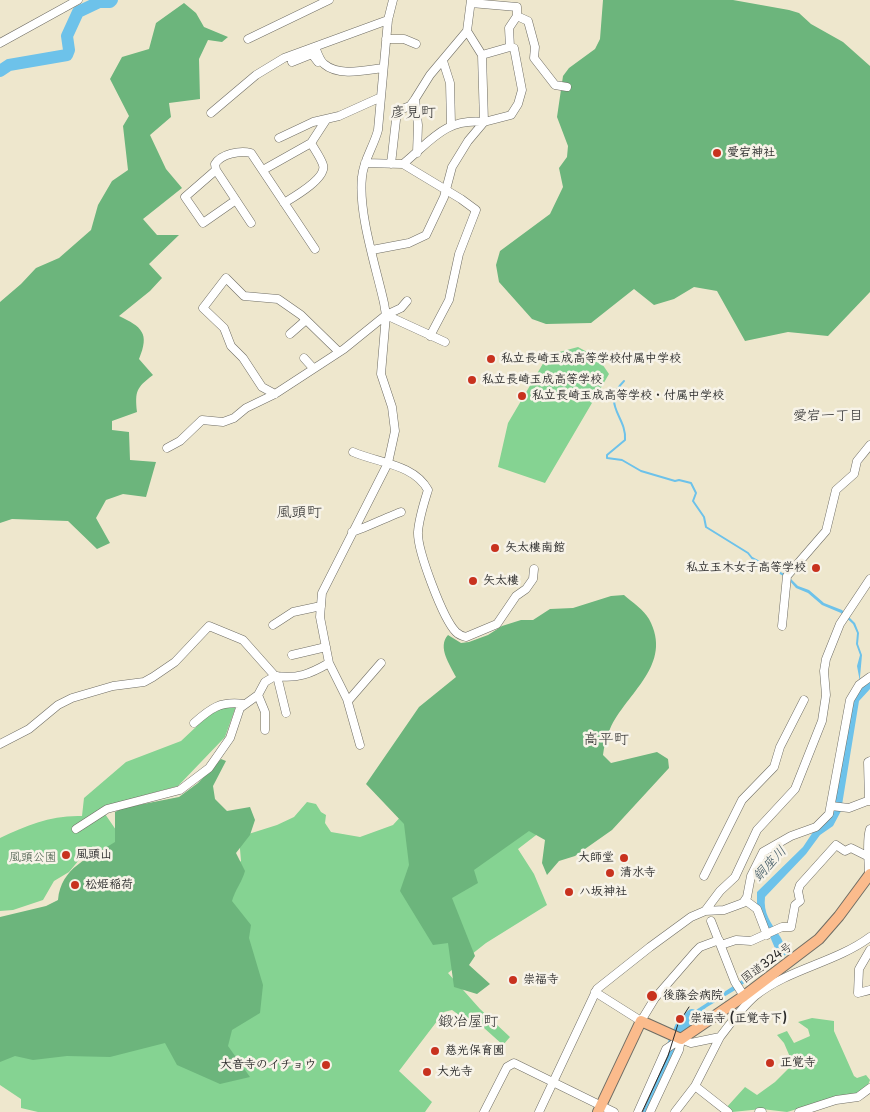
<!DOCTYPE html>
<html>
<head>
<meta charset="utf-8">
<style>
	body { margin:0 }
	canvas { display:block; background:#eee7cd }
</style>
</head>
<body>
<canvas width="870" height="1112"></canvas>
<script>
const context = document.querySelector('canvas').getContext('2d');
context.lineJoin = 'round';
function fill(path, color) {
  context.fillStyle = color;
  context.fill(path, 'evenodd');
}
function stroke(path, color, width, dash) {
  context.strokeStyle = color;
  context.lineWidth = width;
  context.lineCap = dash ? 'butt' : 'round';
  context.setLineDash(dash || []);
  context.stroke(path);
}
function write(font, color, halo, rows, align = 'center') {
  context.font = font + ' "Playpen Sans","Klee One",sans-serif';
  context.lineWidth = 5;
  context.setLineDash([]);
  context.textBaseline = 'middle';
  context.strokeStyle = halo;
  context.fillStyle = color;
  for (const [text, x, y, turn = 0] of rows) {
    context.save();
    context.translate(x, y);
    context.rotate((+turn || 0) * Math.PI / 180);
    context.textAlign = isNaN(turn) ? turn : align;
    if (halo) context.strokeText(text, 0, 0);
    context.fillText(text, 0, 0);
    context.restore();
  }
}
fill(new Path2D(`
	M578 347 598 358 609 374 545 483 498 467 508 423 548 355Z
	M236 706 225 737 178 786 105 806V814L125 843 215 886 241 861 239 837 277 825 294 817 307 802 316 804 321 812 326 815 325 823 331 832 360 837 393 825 412 804 544 829 518 849 534 874 547 905 486 943 448 973 480 1009 510 1037 503 1045 474 1019 462 1017 452 1010 444 1012 399 1071 432 1102 425 1112H38L21 1108V1099L0 1085V1025L110 979 84 854 69 872 54 881 43 900 13 910 0 911V838C27 825 51 815 82 816L84 798 126 762 181 741 214 710Z
	M812 1018 834 1021V1031L854 1076 857 1078 866 1075 870 1080 866 1090 855 1095 838 1097 787 1112 762 1109 732 1112 726 1108 745 1087 757 1095 775 1082 793 1064 784 1043 777 1035 787 1031 794 1043 810 1036 808 1029 798 1022Z`), '#85d392');
fill(new Path2D(`
	M603 0H733L789 10 799 13 811 24 843 42 870 66V292L828 336 788 332 745 341 717 291 694 287 674 299 654 305 634 289 591 323 546 324 532 319 499 282 496 265 500 251 550 214 563 187 559 168 567 157 568 146 557 117 563 76 569 68 595 49 600 39Z
	M184 3 196 13 204 27 228 37 222 42 208 40 199 59 200 99 169 103 171 117 150 135 166 169 182 188 143 219 157 235H179L149 264 162 278 150 291 119 316C142 327 150 333 139 359L153 375C136 388 135 391 137 412L112 421V430L129 432 130 460 156 462 146 497 123 494 106 500 96 518 110 543 97 549 68 521 12 519 0 523V302L21 284 36 268 59 258 91 230 98 205 112 181 128 170 123 126 129 116 110 79 122 57 149 49 156 23Z
	M624 595C632 602 644 610 649 619 674 665 626 693 610 729 606 738 604 746 603 755L611 763 657 752 668 759 669 768 612 830 575 856 559 861 547 875 542 863 545 840 529 831 474 870 478 883 452 898 475 956 469 965 490 984 477 994 454 987 448 943 433 945 400 891 409 865 404 824 366 784 419 707 456 677C450 665 437 647 448 635L461 643 469 642 488 635 502 626 521 620H533L550 609 573 608 611 596Z
	M221 759 226 761 213 786 215 799 227 811 250 807 255 820 250 835 236 853 245 871C242 882 235 890 232 901L251 925 249 938 263 985 260 1013 232 1030 228 1046 250 1077 220 1084 177 1065 165 1043 110 1057 67 1056 33 1060 15 1056 0 1062V917L46 906 58 900C61 867 89 858 115 842V812L123 808 179 797 198 783Z`), '#6cb57c');
fill(new Path2D(`
	M789 577 798 586 809 590 824 603 842 610 855 623 859 633 858 644 862 655 860 677 861 681 870 679V689L859 701 841 811 833 826 820 835 806 854 765 897C763 913 771 923 779 935 783 940 785 948 787 954L764 967 737 989 707 1007 681 1027 685 1017 738 983 777 953 757 906V892L803 847 815 829 825 821 851 703 860 682 857 666 860 655 856 644 857 633 853 624 841 613 822 605 808 593 796 588 788 579Z`), '#6dc2ea');
stroke(new Path2D(`
	M624 381C600 405 627 416 625 440L607 455V458L622 460 641 471 675 481 679 480 691 483 696 493 693 501 704 517 706 527 748 553 752 558 784 575`), '#6dc2ea', 2);
stroke(new Path2D(`
	M0 71 9 65 67 55 69 50 67 36 78 12 99 2H110L112 0
	M644 1112 681 1027 692 1015`), '#6dc2ea', 12);
const minor = new Path2D(`
	M471 3 517 7V16L528 21 535 47 534 58 555 85 567 87
	M248 39 329 0
	M386 39H404L416 44
	M0 43 78 0
	M315 47C317 52 320 61 324 64 339 77 366 70 383 68
	M510 47 509 28 517 16
	M443 61 450 83 451 124
	M292 62 312 54 318 62
	M211 113 256 75 284 58 388 20
	M279 138 313 122 339 116 379 98
	M417 153 418 125 415 99 430 75 467 31 471 0
	M365 163 403 164C431 141 445 118 484 122L482 55 467 31
	M391 164 397 111 410 106 415 99
	M403 164 461 199 476 210 459 254 449 300 430 336
	M216 170 185 197 203 223 236 200
	M263 170 311 143 326 120
	M284 203C294 197 327 178 323 165 321 158 315 150 311 143
	M251 223 216 170 215 164C221 154 240 150 251 153L315 249
	M372 250 409 243 426 235 444 197 452 167 468 141 484 122 511 115 518 104 522 90 514 48 510 47 482 55
	M386 315 445 342
	M290 334 306 320
	M304 358 313 368
	M275 394 262 387 243 358 231 346 224 328 203 308 226 278 244 296 278 299 301 315 338 351
	M167 448 180 441 202 420 223 422 234 418 246 408 275 394 344 349 386 315 401 308 407 301
	M353 452C378 463 414 464 428 490 424 503 419 518 418 532 417 550 443 619 456 632 459 635 462 636 466 637L497 624 516 596 526 589 533 579 534 569
	M352 532C356 532 392 515 401 512
	M273 625 293 612 321 606
	M782 626 787 576 826 531 836 490 854 474 857 461 870 445
	M292 655 326 647
	M329 663 347 699 360 745
	M275 676C298 679 310 674 329 663L320 617 322 593 388 463 395 431 392 407 381 374 386 315 384 303C376 267 358 213 362 177 363 161 374 146 378 130L388 20 393 0
	M277 676 286 713
	M258 695 265 712V730
	M348 701 381 663
	M194 723C211 708 220 701 244 704
	M0 744 29 729 58 705 72 698 113 686 144 682 153 677 175 662 209 626 243 640 275 676 265 682 258 695 240 708 230 738 209 768 180 790 107 809 76 829
	M869 801 868 762 870 761
	M831 806 849 808 870 800
	M869 875C869 862 866 840 870 829
	M704 876 742 800 774 767 780 747 804 700
	M745 900 757 909 767 935
	M705 911 720 891 735 877 757 830 795 789 822 721 826 695 824 671 826 659 840 624 870 579
	M711 921 735 982 744 996
	M721 945 736 940 751 941 782 927H791L795 905 800 901 798 891 800 885 836 845 845 851 851 848 869 857
	M870 950 859 969 858 993 870 990
	M595 992 641 1021 655 998 695 952 700 947 719 940
	M695 1086 728 1112
	M484 1112 507 1067 514 1063 614 1112
	M539 1112 597 989 650 947 691 917 705 911 724 910 743 903 747 897 751 876 763 852 791 836 816 827 829 814 850 700 859 685 870 677
	M638 1112 666 1049 681 1039 691 1043 720 1037C731 1023 741 1008 755 996 788 969 835 963 870 937
	M650 1112 679 1050 681 1039
	M675 1112 695 1086 720 1037
	M759 1112H762
	M799 1112 836 1100 858 1097 870 1088`);
const highway = new Path2D(`
	M598 1112 641 1021 681 1039 744 996 819 939 839 916 870 874`);
stroke(minor, '#6f6d64', 9);
stroke(highway, '#6f6d64', 12);
stroke(minor, '#fff', 8);
stroke(highway, '#fbbb8c', 10);
stroke(new Path2D(`
	M642 1112 668 1056 678 1024 689 1007`), '#2b2b2b', 1);
for (const [x, y, r, color] of [
	[717,153,5,"#c8321e"],
	[491,359,5,"#c8321e"],
	[472,380,5,"#c8321e"],
	[522,396,5,"#c8321e"],
	[495,548,5,"#c8321e"],
	[816,568,5,"#c8321e"],
	[473,581,5,"#c8321e"],
	[66,855,5,"#c8321e"],
	[624,858,5,"#c8321e"],
	[610,873,5,"#c8321e"],
	[75,885,5,"#c8321e"],
	[569,892,5,"#c8321e"],
	[513,980,5,"#c8321e"],
	[652,996,6,"#c8321e"],
	[680,1019,5,"#c8321e"],
	[435,1051,5,"#c8321e"],
	[770,1063,5,"#c8321e"],
	[326,1065,5,"#c8321e"],
	[427,1072,5,"#c8321e"]
]) {
  const dot = new Path2D();
  dot.arc(x, y, r, 0, 2 * Math.PI);
  context.fillStyle = color;
  context.fill(dot);
  stroke(dot, '#f7f3e8', 2);
}
write('bold 12px', '#2b2b2b', '#f7f3e8', [
	["愛宕神社",727,153],
	["私立長崎玉成高等学校付属中学校",501,359],
	["私立長崎玉成高等学校",482,380],
	["私立長崎玉成高等学校・付属中学校",532,396],
	["矢太樓南館",505,548],
	["私立玉木女子高等学校",806,568,"right"],
	["矢太樓",483,581],
	["風頭山",76,855],
	["大師堂",614,858,"right"],
	["清水寺",620,873],
	["松姫稲荷",85,885],
	["ハ坂神社",579,892],
	["崇福寺",523,980],
	["後藤会病院",663,996],
	["崇福寺 (正覚寺下)",690,1019],
	["慈光保育園",445,1051],
	["正覚寺",780,1063],
	["大音寺のイチョウ",316,1065,"right"],
	["大光寺",437,1072]
], 'left');
write('12px', '#425545', '#f7f3e8', [
	["風頭公園",33,858]
]);
write('12px', '#2b2b2b', '#f7f3e8', [
	["国道324号",767,963,-36]
]);
write('14px', '#2b2b2b', '#f7f3e8', [
	["愛宕一丁目",828,416]
]);
write('italic 14px', '#3f5864', '#f7f3e8', [
	["銅座川",770,864,-47]
]);
write('15px', '#2b2b2b', '#f7f3e8', [
	["彦見町",413,113],
	["風頭町",299,513],
	["高平町",606,740],
	["鍛冶屋町",468,1022]
]);
</script>
</body>
</html>
